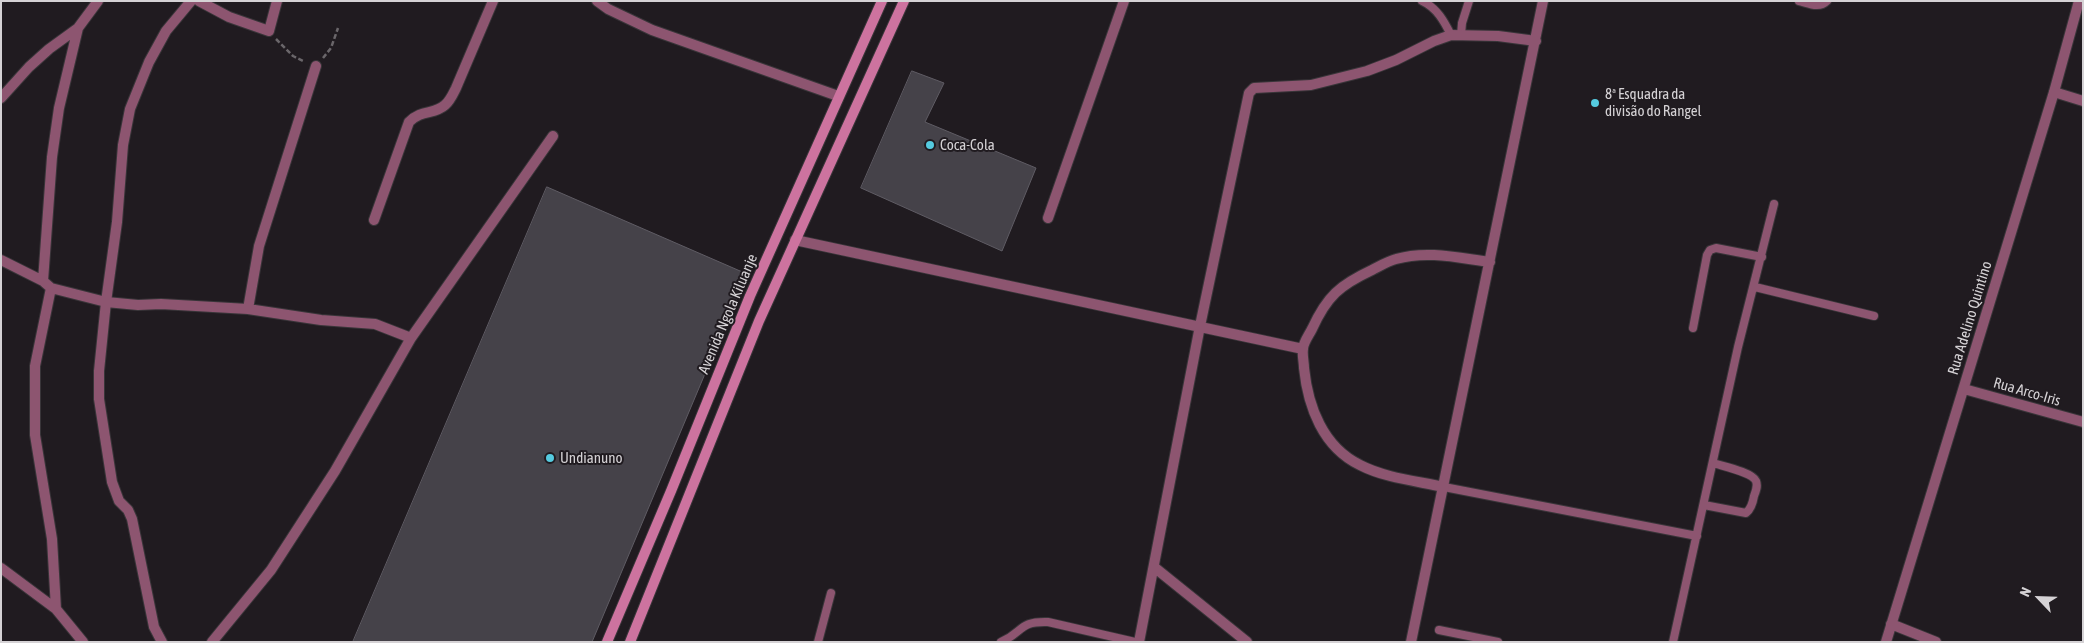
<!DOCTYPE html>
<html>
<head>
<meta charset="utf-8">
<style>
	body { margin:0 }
	#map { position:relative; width:2084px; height:643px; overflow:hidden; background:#201b20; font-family:"Asap Condensed",sans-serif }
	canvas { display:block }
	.frame { position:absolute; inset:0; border:2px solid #d5d2d5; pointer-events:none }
	.north { position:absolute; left:2014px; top:573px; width:50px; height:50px; -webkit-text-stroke:4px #201b20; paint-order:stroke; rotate:294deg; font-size:14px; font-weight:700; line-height:20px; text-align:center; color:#d5d2d5 }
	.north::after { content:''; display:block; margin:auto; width:18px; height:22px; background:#d5d2d5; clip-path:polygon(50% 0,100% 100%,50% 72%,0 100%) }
</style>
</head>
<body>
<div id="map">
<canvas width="2084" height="643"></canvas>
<div class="frame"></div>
<div class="north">N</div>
</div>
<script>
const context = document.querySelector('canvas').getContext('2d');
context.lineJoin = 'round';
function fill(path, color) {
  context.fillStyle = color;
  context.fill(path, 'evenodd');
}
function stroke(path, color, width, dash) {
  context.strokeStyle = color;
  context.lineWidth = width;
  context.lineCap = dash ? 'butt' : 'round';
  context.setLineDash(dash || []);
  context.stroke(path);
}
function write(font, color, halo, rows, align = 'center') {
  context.font = font + ' "Asap Condensed",sans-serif';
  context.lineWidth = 4;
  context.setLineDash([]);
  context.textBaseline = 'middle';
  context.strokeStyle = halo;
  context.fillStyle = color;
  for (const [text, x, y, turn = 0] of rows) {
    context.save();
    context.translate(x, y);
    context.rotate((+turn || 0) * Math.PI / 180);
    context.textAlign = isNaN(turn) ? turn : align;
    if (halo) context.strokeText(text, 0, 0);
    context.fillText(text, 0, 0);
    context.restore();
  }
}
const building = new Path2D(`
	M912 71 944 83 925 122 1036 168 1002 251 861 188Z
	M547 187 747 274 592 642H353Z`);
fill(building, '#454249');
stroke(building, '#5f5c64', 1);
const service = new Path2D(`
	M1422 1C1437 8 1444 21 1451 35
	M1799 1C1808 3 1819 9 1827 1
	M1461 35 1462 23 1469 1
	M1755 287 1874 316
	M1693 328 1707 255 1710 250 1716 248 1762 257
	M1444 487 1697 536
	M1704 505 1746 513C1751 509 1753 502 1754 496 1756 491 1758 486 1756 481 1752 472 1722 466 1713 463
	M1439 630 1498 642
	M818 642 831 593
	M1001 642C1024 632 1018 621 1048 622L1135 642
	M1673 642 1738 347 1774 204`);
const minor = new Path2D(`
	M199 1 229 17 269 31 277 1
	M597 1 608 9 652 30 838 96
	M78 28 59 108 52 157 43 281 51 288 35 366V435L52 539 56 609 83 642
	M2054 92 2083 101
	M1 98 29 67 49 49 78 28 98 1
	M1048 218 1124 1
	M374 220 409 122C422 109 434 115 445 105 450 101 453 94 456 88L493 1
	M795 240 1303 349
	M1 260 43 281
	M51 288 106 302 138 305 161 304 248 309 321 320 375 324 411 338
	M248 309 259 246 316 66
	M1964 389 2083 422
	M1444 487C1417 481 1385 478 1360 465 1323 447 1308 407 1304 368 1304 362 1302 355 1303 349 1303 343 1309 335 1312 329 1327 296 1340 285 1372 270 1380 266 1388 261 1396 259 1427 250 1459 258 1490 262
	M1154 567 1247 642
	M1 568 56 609
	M1891 624 1936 642
	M162 642 154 627 132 519 128 510 119 501 112 482 99 399V371L106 302 117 222 123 145 130 109 149 62 166 31 191 1
	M212 642 271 570 335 471 411 338 553 136
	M1139 642 1200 326 1249 93 1254 88 1311 85 1367 71 1396 60 1434 41 1451 35 1498 36 1536 41
	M1411 642 1543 1
	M1886 642 2054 92 2079 1`);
const secondary = new Path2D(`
	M607 642 671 491 750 296 882 1
	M630 642 759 321 904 1`);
stroke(service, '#393539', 10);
stroke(minor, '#393539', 12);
stroke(secondary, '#393539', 12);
stroke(new Path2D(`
	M276 39 293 56 305 62
	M323 58 331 48 338 28`), '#6a666a', 2.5, [5, 2.5]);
stroke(service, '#8d5570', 8);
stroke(minor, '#8d5570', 10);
stroke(secondary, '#cd739f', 10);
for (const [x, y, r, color] of [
	[1595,103,5,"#55cadf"],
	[930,145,5,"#55cadf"],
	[550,458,5,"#55cadf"]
]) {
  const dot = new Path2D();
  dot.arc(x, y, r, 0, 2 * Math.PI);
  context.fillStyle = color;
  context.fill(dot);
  stroke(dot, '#201b20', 2);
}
write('15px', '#d5d2d5', '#201b20', [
	["8ª Esquadra da",1605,94],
	["divisão do Rangel",1605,111],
	["Coca-Cola",940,145],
	["Undianuno",560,458]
], 'left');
write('15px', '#d5d2d5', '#201b20', [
	["Avenida Ngola Kiluanje",728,314,-67],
	["Rua Adelino Quintino",1970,318,-73],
	["Rua Arco-Iris",2027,392,16]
]);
</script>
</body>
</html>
